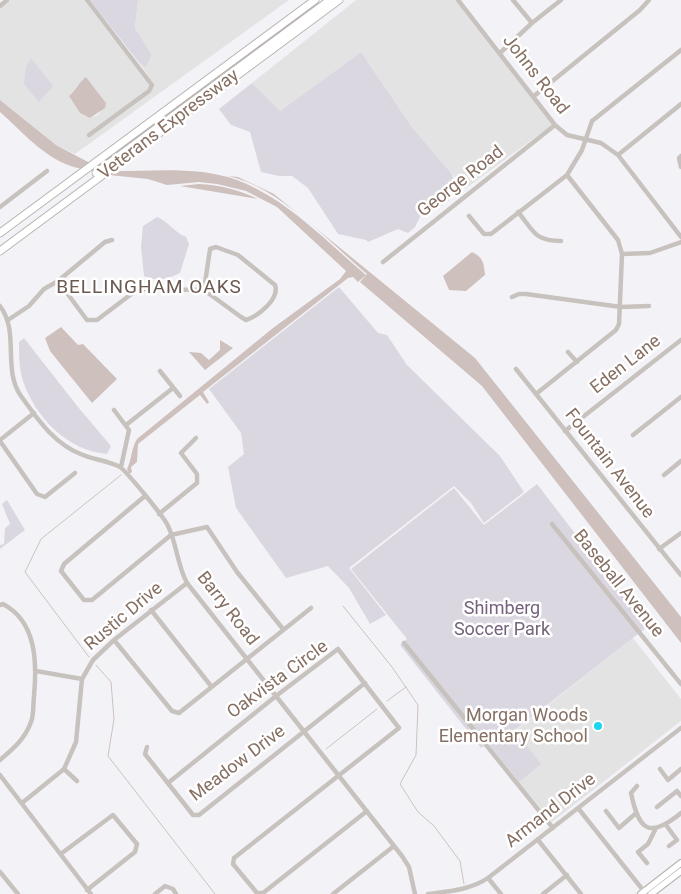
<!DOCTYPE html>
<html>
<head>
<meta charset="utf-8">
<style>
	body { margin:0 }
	canvas { display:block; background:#f3f3f7 }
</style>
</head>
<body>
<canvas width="681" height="894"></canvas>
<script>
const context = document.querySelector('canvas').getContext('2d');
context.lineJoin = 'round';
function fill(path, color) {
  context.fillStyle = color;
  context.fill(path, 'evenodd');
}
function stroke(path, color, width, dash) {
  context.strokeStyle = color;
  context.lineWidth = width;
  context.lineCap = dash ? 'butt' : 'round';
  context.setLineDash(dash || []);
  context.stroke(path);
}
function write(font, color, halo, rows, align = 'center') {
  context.font = font + ' Roboto,sans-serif';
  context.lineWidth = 5;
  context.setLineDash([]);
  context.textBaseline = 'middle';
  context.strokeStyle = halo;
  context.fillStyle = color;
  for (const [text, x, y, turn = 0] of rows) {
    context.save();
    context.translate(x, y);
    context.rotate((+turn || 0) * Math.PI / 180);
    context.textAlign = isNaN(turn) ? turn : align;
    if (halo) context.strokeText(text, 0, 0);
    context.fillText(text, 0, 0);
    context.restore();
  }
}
fill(new Path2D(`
	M10 0H84L150 85 148 90 87 134 89 137 150 92 154 84 140 64 146 67 152 55 135 28 138 0H289L75 154 56 145 0 100V8ZM86 77 106 103 98 115 90 118 80 113 69 96Z
	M356 0H455L552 125 465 189 412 127 361 52 280 111 252 83Z
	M633 638 681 699V721L552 822 519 782 515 731Z`), '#e4e3e4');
fill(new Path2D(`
	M90 0H138L135 28 152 55 146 67 140 64Z
	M361 52 412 127 452 174 456 186 451 199 433 211 424 209 415 227 408 233 398 229 368 242 366 240 338 234 308 188 292 176H279L261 172 250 132 231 125 219 109 252 83 280 111Z
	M31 58 53 86 39 102 24 84 26 67Z
	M157 217C169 222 174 232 186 237L189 244 180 273C168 279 157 282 144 276L141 247 143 226Z
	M339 287 378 333 387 335 407 365 500 456 524 492 484 523 471 503 454 486 349 568 386 615 370 624 349 588 328 566 286 578 236 508 228 467 244 454 241 433 209 389Z
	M24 338 78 407 111 446 107 454C68 451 35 417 23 381 19 368 19 355 19 342Z
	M537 484 647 627 515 730 541 764 519 782 488 743 481 748 400 645 407 639 351 569 454 488 484 525Z
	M7 500 25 530 0 549V545L4 544 5 528 10 524 2 504Z`), '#dbd7e1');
fill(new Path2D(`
	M86 77 106 103 105 108 90 118 80 113 69 96C77 89 79 82 86 77Z
	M0 100 56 145 90 163 83 169C49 164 25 134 0 112Z
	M115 171C154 171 200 166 237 180 287 199 326 241 366 275L358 282 353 277 348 278 203 392 209 402 207 404 200 395 138 444 137 462 131 467 132 472 129 474 127 469C132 459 131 449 137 439L273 328 340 279 346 271 277 207 246 191 217 184 199 182 167 185 148 179 109 175Z
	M228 176 238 177 274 194 475 358 681 617V643L482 386 360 282 367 274C329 242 278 186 228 176Z
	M199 184C220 185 239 190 258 199L180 186Z
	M472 252C483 257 484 263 485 275L466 291 449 290 443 276Z
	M61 327 78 345 83 344 117 379 92 403 50 351 45 338Z
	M220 340 233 348 205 370 189 352 201 353 209 360 220 350Z`), '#cec0bd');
stroke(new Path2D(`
	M343 606 392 667 418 705 416 755 400 784 418 812 434 826 460 861 464 884
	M89 657 25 572 41 539 121 475
	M96 665 111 682 114 719 108 756 215 894
	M387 701 406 687
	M326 749 377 709`), '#cec0bd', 1);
const major = new Path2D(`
	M641 894 681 863
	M651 894 681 871`);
const highway = new Path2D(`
	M96 173 330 0
	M0 233 315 0
	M0 251 339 0`);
stroke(major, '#bcb6b2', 8);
stroke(highway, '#bab5b2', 9);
stroke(new Path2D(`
	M87 0 152 85 149 91 89 135
	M458 0 555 125 567 135 601 143 618 155 681 237
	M513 0 532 23
	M0 6 7 0
	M500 53 532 23 561 0
	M534 96 640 10 649 0
	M618 155 681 104
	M681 156 679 158 681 167
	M0 207 47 171
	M518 212C534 231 534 241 561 241
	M469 216 484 234H491L567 175 582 150 592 121 681 50
	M216 247 238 255 275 285C280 299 258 316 246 320L241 317 204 290 210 249Z
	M622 254 650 253 681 242
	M383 262 555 125
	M58 281 87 320H97L138 289 204 290
	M512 297 519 294H526L621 307 649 306
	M0 306C20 332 2 369 21 396 38 420 55 445 83 455 95 460 109 461 120 467 126 471 165 518 168 526 177 544 177 565 187 583L402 856 409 867 415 894
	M8 320 29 306 44 289 58 281 105 242 112 240
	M568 352 577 362
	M516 369 681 575
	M160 371 180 396
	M536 394 616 330 619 324 622 254 618 240 567 175
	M114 410 129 430 121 467
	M126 425 173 388
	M565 431 681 340
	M633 435 681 397
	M0 440 34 413
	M0 441 37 494 45 497 75 473
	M664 475 681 461
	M145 496 64 564 61 571 84 600H92L171 535 207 527 237 572 283 629
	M159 514 197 483V474L181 453 196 438
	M552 524 681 684
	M659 549 681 533
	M0 605 3 604C37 622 37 663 34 696 33 704 34 715 31 722 25 739 13 749 0 760
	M151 610 211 686
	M114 640 172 711 179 713 311 608
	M404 643 553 828
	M36 671 82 679
	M147 747 145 754 193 815H199L365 683
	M64 769 77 781
	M660 769 668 780 681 769
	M0 775 91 894
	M168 783 276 696 338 649 399 728 234 858 233 864 257 893H263L367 811
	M637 786 631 793C639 831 649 839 681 813
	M22 803 64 769 76 742 82 679 93 660 114 640 187 583
	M657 807 677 791 681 796
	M578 808 646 894
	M606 811 619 828 635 814
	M666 825 677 840 669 846
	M538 840 581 894
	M62 853 113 815 137 844 135 852 87 890
	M647 863 638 852 648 844 655 830
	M0 872 18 894
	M488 878 501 894
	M155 894 165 886 173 889 176 894
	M333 894 394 846
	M428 894C450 891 470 890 488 878L681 728
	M543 894 567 875`), '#c8c2bf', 4.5);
stroke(major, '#fff', 5.5);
stroke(highway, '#fff', 7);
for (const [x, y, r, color] of [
	[598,726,5,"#1bd4ef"]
]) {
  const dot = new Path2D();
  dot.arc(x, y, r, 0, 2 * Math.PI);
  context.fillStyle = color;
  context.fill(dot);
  stroke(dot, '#fff', 2);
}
write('18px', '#866f63', '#fff', [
	["Johns Road",535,75,52],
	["Veterans Expressway",169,125,-37],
	["George Road",461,182,-38],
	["Eden Lane",626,365,-38],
	["Fountain Avenue",609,464,52],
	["Baseball Avenue",618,584,51],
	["Barry Road",227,609,52],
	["Rustic Drive",124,617,-40],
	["Oakvista Circle",278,680,-36],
	["Meadow Drive",238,764,-37],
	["Armand Drive",551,811,-38]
]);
write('18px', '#75637d', '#fff', [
	["Shimberg",502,609],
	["Soccer Park",502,630]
]);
write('18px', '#866f63', '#fff', [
	["Morgan Woods",588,716],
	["Elementary School",588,737]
], 'right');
context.letterSpacing = '1px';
write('19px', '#6b5a52', '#fff', [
	["BELLINGHAM OAKS",149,288]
]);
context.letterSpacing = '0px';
</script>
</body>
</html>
